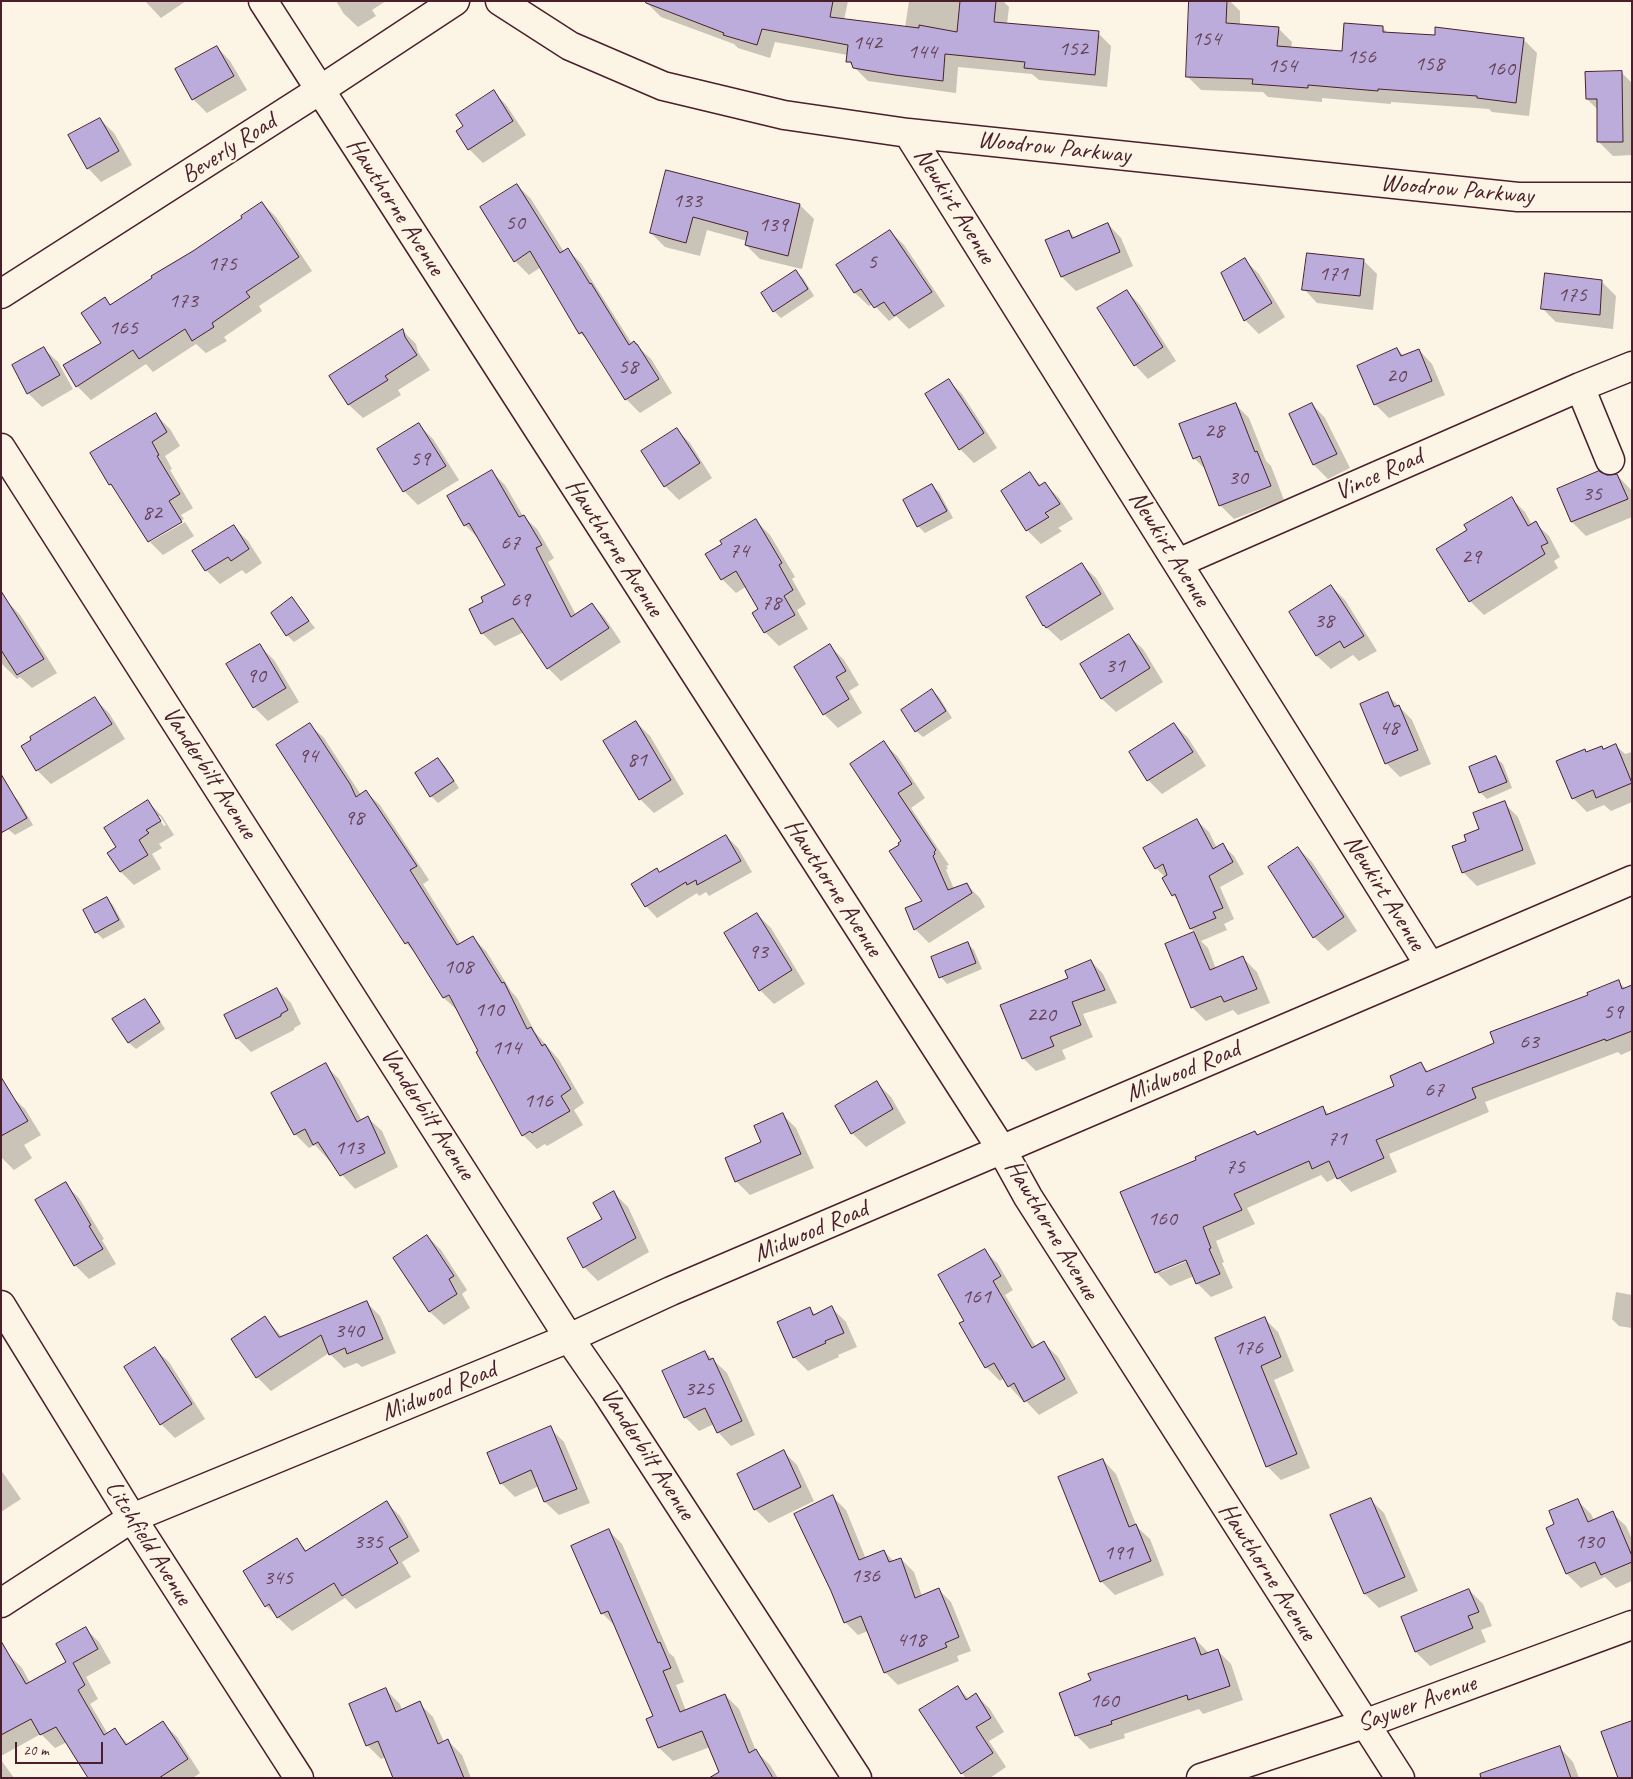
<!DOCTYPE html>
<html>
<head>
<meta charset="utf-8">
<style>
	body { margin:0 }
	#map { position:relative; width:1633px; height:1779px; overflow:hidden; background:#fcf5e5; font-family:Caveat,sans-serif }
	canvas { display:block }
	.frame { position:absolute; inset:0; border:2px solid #4a1f2b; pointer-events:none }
	.scale { position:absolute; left:15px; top:1742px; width:88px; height:22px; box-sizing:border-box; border:2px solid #4a1f2b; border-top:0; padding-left:6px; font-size:15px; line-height:18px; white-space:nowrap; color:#4a1f2b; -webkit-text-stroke:4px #fcf5e5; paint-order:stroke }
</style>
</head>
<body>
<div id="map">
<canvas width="1633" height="1779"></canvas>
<div class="frame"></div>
<div class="scale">20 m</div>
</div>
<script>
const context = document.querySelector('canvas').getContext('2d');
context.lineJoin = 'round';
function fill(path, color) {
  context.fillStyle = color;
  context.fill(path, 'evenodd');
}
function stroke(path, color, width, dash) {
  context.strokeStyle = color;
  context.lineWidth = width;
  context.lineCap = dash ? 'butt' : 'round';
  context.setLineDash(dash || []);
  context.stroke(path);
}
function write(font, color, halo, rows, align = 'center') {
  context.font = font + ' Caveat,sans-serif';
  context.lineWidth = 4.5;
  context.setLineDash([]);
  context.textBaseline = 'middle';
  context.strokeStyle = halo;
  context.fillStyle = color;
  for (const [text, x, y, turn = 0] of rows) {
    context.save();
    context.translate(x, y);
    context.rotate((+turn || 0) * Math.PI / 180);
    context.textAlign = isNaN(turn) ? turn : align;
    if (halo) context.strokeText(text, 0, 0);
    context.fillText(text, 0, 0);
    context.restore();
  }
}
fill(new Path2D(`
	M145 1H186L161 18Z
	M336 1H386L372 10 376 16 358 27 344 14Z
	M649 1H848L844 20 905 28 909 1H1003L1009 7 1007 24 1098 33 1111 46 1107 87 1039 80 1032 74 958 67 956 93 868 81 848 61V55L775 42 770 58 738 48 734 44 661 17 648 4Z
	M1190 1H1230L1240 11V25L1278 28 1292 42 1291 48 1343 52 1383 28 1388 33 1523 39 1537 53 1529 116 1492 112 1489 109 1391 102V104L1322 98V102L1268 97 1263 92 1201 90 1187 76Z
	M217 47 230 61 247 90 207 113 193 99Z
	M1621 72 1632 83V155L1613 156 1599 142 1598 110 1587 99Z
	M494 92 507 106 526 135 483 163 469 149 457 132 465 127Z
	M100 119 114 133 132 165 101 182 88 168Z
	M667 171 800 205 814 219 802 269 760 259 746 245 747 241 707 230 700 256 665 247 651 233Z
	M517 185 531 199 564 252 568 250 581 263 632 344 634 343 651 359 672 393 640 413 626 399 591 343 580 333 541 267 529 275 515 261Z
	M262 203 276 217 312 271 259 306 262 311 224 337 227 341 206 353 196 344 153 372 146 364 91 400 77 386 65 366 103 343 105 299 112 306 244 218Z
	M1108 224 1121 238 1133 266 1076 291 1062 277 1046 241 1069 231 1075 238Z
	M890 231 904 245 945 306 909 329 896 316 889 321 873 304 869 306 855 293 838 265Z
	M1245 260 1259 274 1285 317 1259 334 1245 320Z
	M1363 260 1377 274 1373 310 1317 303 1304 289Z
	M796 272 803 278 814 296 781 318 774 311Z
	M1602 282 1616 296 1613 329 1556 322 1542 308Z
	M1127 291 1140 305 1176 361 1148 379 1135 365Z
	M402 330 416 344 418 352 430 370 398 390 401 395 363 418 349 405 331 377Z
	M44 349 58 362 73 389 42 407 28 393Z
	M1397 349 1404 356 1419 350 1432 364 1445 395 1389 418 1375 404Z
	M948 380 962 394 997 448 974 463 960 449Z
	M1312 404 1325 418 1350 468 1328 479 1314 465 1290 415Z
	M1236 405 1249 418 1266 461 1271 466 1284 500 1234 519 1220 505 1208 472 1194 458Z
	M156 415 170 429 180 446 165 456 172 469 170 470 193 508 181 515 184 519 150 539V542L185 522 194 536 163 555 149 541 117 491 110 484Z
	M419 425 433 439 459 480 418 505 404 491 378 450Z
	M677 430 690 443 712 478 679 500 665 486Z
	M492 472 505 485 523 516 537 529 554 558 548 562 576 615 592 604 605 618 621 642 561 681 548 668 524 632 495 646 482 633 485 603 507 586 478 538 465 525Z
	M1030 474 1042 486 1045 484 1059 498 1073 519 1058 528 1062 531 1041 544 1027 530Z
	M1617 475 1632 491V517L1586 536 1572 522 1558 489Z
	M932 486 939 492 953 518 925 533 918 526 905 501Z
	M1511 498 1525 512 1532 525 1535 523 1549 536 1560 557 1554 561 1558 568 1484 615 1470 601 1469 530Z
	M756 521 770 535 795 577 792 579 806 604 797 610 808 629 779 646 765 632 754 613 760 609 747 586 736 593 722 579Z
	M234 527 248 541 262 563 246 574 242 570 220 584 206 570Z
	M1082 565 1096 578 1114 609 1061 641 1044 625 1027 598Z
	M1331 586 1345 600 1377 651 1359 661 1353 655 1331 669 1317 656 1290 612Z
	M292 599 315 628 294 642 287 635 273 613Z
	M7 601 20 615 57 673 32 688 20 677 17 679 1 663V605Z
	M1129 636 1143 649 1163 682 1116 712 1102 699Z
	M260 646 274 660 299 702 268 721 254 707Z
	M830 646 844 660 859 685 849 691 862 713 838 728 824 714 796 667Z
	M932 690 939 697 952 718 923 737 916 731Z
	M1387 694 1412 720 1431 764 1400 777 1386 763Z
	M95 699 109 713 125 739 51 784 37 770 22 747Z
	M636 722 650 736 684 794 654 813 640 799Z
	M1174 724 1188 738 1206 766 1162 794 1148 780 1130 752Z
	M310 725 324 738 361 795 366 792 380 805 429 880 423 884 461 945 472 937 486 951 511 991 517 998 535 1032 559 1060 584 1103 574 1110 583 1125 547 1146 545 1144 537 1149 523 1135 458 1011 444 998 417 955 406 943Z
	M884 743 898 757 925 798 911 808 949 865 946 866 948 868 946 870 954 889 966 884 980 898 985 907 929 943 915 929 907 908 924 901 901 845 903 842Z
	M1616 746 1625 754 1632 752V802L1611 811 1604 805 1587 812 1573 798 1587 753 1602 747 1604 750Z
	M1496 758 1503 764 1512 788 1487 799 1480 792Z
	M438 759 445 766 459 788 438 803 431 796Z
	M11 793 18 800 33 825 15 835 8 829 1 817Z
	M148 802 162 816 174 835 159 844 162 848 152 854 161 869 134 885 121 872 117 848ZM157 816H160L166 825 164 826Z
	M1504 803 1518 817 1536 864 1477 886 1463 872 1468 842 1481 830Z
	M1197 821 1209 832 1217 848 1222 845 1234 856 1244 874 1220 887 1234 919 1224 924 1227 930 1201 941 1208 948 1216 969 1243 958 1257 972 1270 1003 1238 1015 1233 1010 1206 1021 1192 1007 1166 945 1196 933 1191 929 1180 902 1173 895 1164 878 1165 877 1156 868Z
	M726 836 738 848 752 872 709 896 706 892 699 896 697 893 657 918 646 906 660 873Z
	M1298 848 1312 862 1357 931 1328 951 1314 937Z
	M107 899 113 905 125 927 103 939 96 932 84 910Z
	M757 914 771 928 805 984 774 1004 760 990Z
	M968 944 974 950 982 969 947 984 941 977Z
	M1091 961 1103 974 1117 1003 1083 1014 1093 1037 1062 1050 1066 1059 1036 1071 1023 1058 1070 978Z
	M1618 981 1626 989 1632 987V1050L1621 1055 1618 1052 1485 1102 1489 1112 1389 1154 1397 1172 1351 1192 1337 1177 1327 1182 1321 1175 1247 1208 1255 1224 1216 1241 1224 1262 1222 1263 1233 1288 1211 1297 1197 1283 1194 1276 1170 1286 1156 1272 1198 1160 1255 1133 1258 1136 1322 1107 1330 1115 1395 1086 1421 1064 1429 1072 1496 1044ZM1191 1257 1192 1259 1161 1272V1269Z
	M277 989 291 1003 301 1024 294 1028V1030L251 1052 237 1038Z
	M144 1000 151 1007 165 1029 136 1049 129 1043 114 1020Z
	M325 1065 339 1079 362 1121 368 1118 382 1131 398 1167 355 1189 315 1145 309 1148 295 1134Z
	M877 1083 891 1097 906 1123 866 1147 852 1133Z
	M1 1086 25 1109 41 1135 24 1145 32 1158 14 1170 1 1157Z
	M783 1115 796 1128 814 1168 750 1195 736 1181Z
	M65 1184 79 1198 104 1239 102 1240 116 1264 89 1279 75 1265 37 1201Z
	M614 1193 628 1207 649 1252 598 1281 584 1267Z
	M427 1236 441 1250 467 1290 462 1294 470 1308 444 1325 430 1312 395 1258Z
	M984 1250 998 1264 1013 1290 1005 1295 1036 1347 1044 1343 1058 1357 1078 1393 1039 1415 1024 1399 1022 1400 1009 1386 1004 1378 1000 1381 986 1367 966 1321Z
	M1616 1292 1632 1295V1328L1619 1326 1612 1319Z
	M366 1302 380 1316 396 1353 362 1367 357 1363 344 1368 329 1353 271 1391 257 1377 265 1318 282 1337Z
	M809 1308 816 1315 832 1308 846 1322 857 1347 838 1355 839 1357 808 1371 794 1357Z
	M1264 1318 1278 1332 1294 1371 1274 1380 1310 1468 1281 1480 1267 1466 1243 1408Z
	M155 1349 169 1362 205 1419 175 1438 161 1424Z
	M705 1352 727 1373 755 1435 731 1446 718 1432 714 1424 699 1431 685 1417Z
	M550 1428 564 1442 590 1503 559 1515 545 1502 539 1486 515 1497 501 1483Z
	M783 1451 797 1465 814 1501 769 1523 755 1509Z
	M1103 1460 1116 1474 1137 1527 1150 1539 1164 1575 1115 1595 1101 1581Z
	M1 1470 21 1499 1 1512Z
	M833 1497 846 1510 866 1559 884 1551 894 1562 901 1559 914 1572 922 1596 938 1589 951 1602 971 1651 957 1656 959 1661 898 1685 885 1672 868 1631 858 1635 845 1622Z
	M1370 1499 1384 1513 1418 1591 1379 1608 1365 1594 1332 1516Z
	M1577 1500 1591 1514 1594 1520 1612 1513 1626 1526 1632 1539V1581L1616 1588 1605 1577 1581 1588 1567 1574 1556 1525Z
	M387 1503 400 1516 420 1551 402 1562 411 1577 356 1609 345 1598 292 1631 266 1606 297 1540 307 1551Z
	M608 1530 622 1544 669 1653 674 1657 684 1682 676 1685 686 1711 725 1695 739 1709 756 1751 770 1765 778 1778H722L710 1747 673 1761 659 1748 648 1719 655 1717 616 1627 602 1613Z
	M1469 1590 1483 1604 1492 1626 1481 1630 1486 1642 1430 1666 1416 1652 1402 1618Z
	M86 1629 99 1642 111 1663 86 1677 98 1699 90 1704 108 1734 114 1729 129 1745 163 1723 177 1737 200 1773 193 1778H120L67 1742 55 1748 41 1734 1 1756V1658L8 1654 22 1668 30 1683 67 1662Z
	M1195 1639 1209 1653 1217 1650 1231 1664 1243 1700 1203 1714 1199 1709 1124 1734 1125 1738 1090 1749 1076 1735Z
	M957 1687 969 1699 976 1695 990 1709 1004 1732 989 1741 1006 1767 990 1778H966L962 1773Z
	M386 1690 400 1704 402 1710 419 1703 433 1717 444 1742 448 1741 462 1755 471 1778H394L386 1757 381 1759 367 1745Z
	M1560 1748 1573 1762 1579 1778H1503Z
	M1 1760 14 1778H1Z`), '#0003');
const building = new Path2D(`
	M646 1H833L830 17 919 28V25L957 32 960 1H996L994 22 1099 31 1095 75 1024 68 1025 62 945 54 943 81 895 75 853 68 851 62H846L848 45 762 29 757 45 723 35 724 33 646 3Z
	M1189 1H1227L1226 23 1279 27 1277 46 1342 51 1344 23 1383 26V32L1435 35V27L1524 38 1516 103 1477 98V96L1378 89V91L1308 85V88L1252 84 1253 79 1186 77Z
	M217 46 234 76 192 100 175 69Z
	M1622 71 1623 142H1597V99H1586L1585 72Z
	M494 90 513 121 468 150 456 131 463 126 456 115Z
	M100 118 119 151 87 169 68 135Z
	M666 170 800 204 788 256 745 245 748 232 693 217 686 243 650 233Z
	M517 184 560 253 568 248 590 284 591 283 629 345 634 341 636 344H637L659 379 625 400 582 332 579 334 530 251 514 262 480 207Z
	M262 202 299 257 246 292 250 297 212 323 214 327 192 341 185 329 139 359 133 350 76 387 63 365 101 343 81 313 105 297 110 305 152 278 151 276 193 251 242 218 241 216Z
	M1108 223 1120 252 1061 277 1045 240 1069 230 1072 238Z
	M890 230 932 292 894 316 884 302 874 308 861 289 854 293 836 265Z
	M1307 253 1364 259 1360 296 1302 290Z
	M1245 258 1272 303 1244 321 1221 273Z
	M796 270 808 289 773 312 761 293Z
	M1545 273 1602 280 1600 315 1541 309Z
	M1127 290 1163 347 1134 366 1097 308Z
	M403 329 405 337 417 355 385 376 388 380 348 405 329 376Z
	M44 347 60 375 27 394 12 365Z
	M1397 348 1401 356 1419 349 1432 381 1374 405 1357 366Z
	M949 379 984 433 959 450 925 394Z
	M1236 403 1255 452 1257 451 1271 486 1219 506 1200 456 1193 459 1179 424Z
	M1312 403 1337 454 1313 465 1289 414Z
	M156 413 167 432 152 442 159 455 157 456 180 494 169 501 182 522 148 542 111 484 109 485 90 453Z
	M419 423 446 466 403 492 377 449Z
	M677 428 700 463 664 487 641 451Z
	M492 470 519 517 524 515 542 545 536 548 571 617 592 603 609 628 547 669 513 618 481 634 469 609 483 602 481 597 505 585 469 523 464 526 447 496Z
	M1599 471 1607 475 1617 474 1628 499 1571 522 1557 489Z
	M1030 472 1039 486 1045 482 1060 504 1045 513 1049 517 1026 531 1001 491Z
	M932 484 947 511 917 527 903 500Z
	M1512 497 1528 526 1536 521 1548 543 1541 546 1545 554 1469 602 1436 549 1467 530 1464 525Z
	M756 519 782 563 779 565 793 590 784 596 795 615 764 633 752 613 758 609 736 571 721 580 705 554 722 544 720 541Z
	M234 525 249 549 231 561 228 557 205 571 192 551Z
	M1082 563 1101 594 1046 628 1044 625 1043 626 1026 597Z
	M1331 585 1364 636 1344 648 1340 641 1316 656 1289 612Z
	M1 591 44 659 17 675 1 650Z
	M292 597 309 621 286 636 271 613Z
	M1129 634 1150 668 1101 699 1080 664Z
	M260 644 286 688 253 708 226 664Z
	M830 644 846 671 836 677 849 699 823 715 794 667Z
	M932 689 946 711 915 732 901 710Z
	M1388 692 1394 707 1399 705 1418 750 1385 764 1360 704Z
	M95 697 112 724 36 771 21 746 31 740 30 737Z
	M636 721 671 780 639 800 603 741Z
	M310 723 350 784 356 797 366 790 417 866 410 870 457 945 473 936 502 983 504 982 527 1029 531 1027 542 1046 545 1044 571 1089 561 1096 570 1111 532 1133 530 1131 522 1136 476 1052 478 1051 449 995 443 998 408 942 405 944 276 745Z
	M1174 723 1193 752 1147 781 1129 752Z
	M884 741 912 784 898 793 936 850 934 852 935 854 933 856 948 890 967 883 972 893 914 930 905 908 922 901 889 851 899 845 898 843 901 841 850 764Z
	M1616 744 1632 783 1596 798 1593 790 1572 799 1556 761 1585 749 1586 752 1602 746 1603 749Z
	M1496 756 1507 782 1479 793 1469 767Z
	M438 758 454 781 430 797 415 773Z
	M1 774 27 818 1 833Z
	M148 800 161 821 146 830 149 833 139 840 148 855 120 872 107 853 116 847 104 828Z
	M1505 801 1523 850 1462 873 1452 846 1466 841 1464 835 1479 829 1473 813Z
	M1197 819 1213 849 1223 843 1233 862 1209 876 1223 908 1213 912 1216 918 1190 929 1175 894 1172 896 1162 878 1167 875 1163 864 1155 869 1143 848Z
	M726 835 741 861 697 885 696 880 687 885 686 882 645 907 631 884 657 868 659 872Z
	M1298 847 1344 917 1313 938 1268 867Z
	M107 897 119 920 95 933 83 910Z
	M757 913 792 970 759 991 724 933Z
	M1194 932 1210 970 1243 956 1257 989 1224 1002 1221 996 1191 1008 1165 944Z
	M968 942 976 963 939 978 931 957Z
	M1091 960 1105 990 1072 1002 1081 1025 1050 1037 1054 1046 1022 1059 1000 1005 1068 978 1065 971Z
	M1619 980 1622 989 1632 985V1031L1606 1041 1605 1039 1472 1088 1476 1098 1376 1140 1384 1158 1337 1179 1329 1161 1312 1169 1309 1161 1234 1194 1242 1210 1203 1227 1211 1248 1209 1249 1220 1274 1196 1284 1186 1260 1155 1273 1120 1192 1196 1160 1195 1157 1255 1131 1257 1135 1323 1106 1326 1115 1394 1086 1390 1076 1421 1062 1426 1072 1494 1043 1490 1032 1588 995 1587 993Z
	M277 988 288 1010 281 1014V1016L236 1039 224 1015Z
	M145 999 160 1022 128 1043 112 1019Z
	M326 1063 357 1122 368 1116 385 1153 340 1176 318 1142 313 1145 305 1129 294 1135 271 1093Z
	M1 1077 28 1121 1 1136Z
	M877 1081 893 1109 851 1134 835 1106Z
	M783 1113 801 1154 735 1182 725 1158 761 1142 754 1126Z
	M66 1182 91 1225 89 1226 103 1249 74 1266 35 1200Z
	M614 1191 636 1238 583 1268 567 1238 602 1219 593 1203Z
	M427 1235 454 1276 449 1279 457 1294 429 1312 393 1258Z
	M985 1249 1001 1276 993 1281 1032 1348 1044 1341 1065 1379 1024 1402 1014 1383 1008 1387 994 1363 985 1368 959 1323 964 1321 938 1275Z
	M367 1301 383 1339 347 1354 345 1348 329 1355 321 1335 256 1378 231 1339 265 1316 279 1337Z
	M832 1306 844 1333 825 1341 826 1343 793 1358 777 1322 810 1307 813 1315Z
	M1265 1317 1281 1357 1261 1366 1297 1454 1266 1467 1215 1338Z
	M155 1347 192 1404 160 1425 124 1367Z
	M705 1351 709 1360 713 1358 742 1421 717 1433 705 1408 684 1418 662 1371Z
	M551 1426 577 1489 544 1502 531 1470 500 1484 487 1453Z
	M784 1450 801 1487 754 1510 737 1474Z
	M1103 1459 1129 1527 1136 1524 1151 1561 1100 1582 1058 1477Z
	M833 1495 859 1560 884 1550 889 1562 901 1558 915 1598 939 1588 959 1637 945 1643 947 1647 884 1673 861 1616 844 1623 831 1591 794 1514Z
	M1371 1498 1405 1577 1364 1594 1330 1515Z
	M1578 1499 1588 1522 1613 1511 1632 1556V1562L1601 1575 1595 1562 1566 1574 1546 1528 1554 1524 1549 1511Z
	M387 1501 408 1537 389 1548 398 1563 342 1596 334 1583 277 1618 269 1604 265 1607 243 1571 297 1538 305 1551Z
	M609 1529 658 1643 660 1642 671 1668 663 1671 680 1712 725 1694 749 1753 756 1749 773 1778H709L719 1772 702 1731 658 1748 646 1719 653 1716 608 1611 601 1614 571 1546Z
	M1469 1589 1479 1612 1468 1616 1473 1628 1415 1652 1401 1617Z
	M86 1627 98 1649 73 1663 85 1685 78 1690 104 1735 115 1728 126 1745 163 1721 188 1759 159 1778H88L56 1727 40 1735 31 1719 1 1735V1641L26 1684 66 1662 56 1644Z
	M1195 1638 1201 1655 1218 1649 1230 1686 1188 1700 1187 1695 1111 1721 1112 1724 1075 1736 1059 1693 1091 1680 1088 1674Z
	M958 1686 966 1700 976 1693 991 1718 976 1727 993 1753 961 1774 919 1710Z
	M386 1688 396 1712 420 1701 438 1744 448 1739 464 1778H393L378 1741 366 1746 349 1704Z
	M1632 1721V1778H1618L1601 1732Z
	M1560 1746 1571 1778H1481L1480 1774Z`);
fill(building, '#bcacdc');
stroke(building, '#4a1f2b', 1);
const minor = new Path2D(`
	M263 1 1002 1150 1028 1197 1400 1778
	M500 1 570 46 663 86 784 115 908 133 1518 197H1632
	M908 133 1430 966
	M1 294 320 90 455 1
	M1580 387 1610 460
	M1 448 569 1338 607 1393 857 1778
	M1178 563 1580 387 1632 366
	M1 1305 132 1518 299 1778
	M1 1603 132 1518 569 1338 671 1291 1632 880
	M1201 1778 1364 1724 1632 1625`);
stroke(minor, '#4a1f2b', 31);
stroke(minor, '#fcf5e5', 28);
write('22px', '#664257', null, [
	["154",1206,39],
	["142",867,43],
	["152",1073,49],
	["144",922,52],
	["156",1361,57],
	["158",1429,64],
	["154",1282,66],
	["160",1500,69],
	["133",687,201],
	["50",515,223],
	["139",773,225],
	["5",872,262],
	["175",222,264],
	["171",1333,274],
	["175",1572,295],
	["173",183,301],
	["165",123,328],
	["58",628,367],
	["20",1396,376],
	["28",1214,431],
	["59",420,459],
	["30",1238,478],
	["35",1592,494],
	["82",152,513],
	["67",510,543],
	["74",739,551],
	["29",1471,557],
	["69",520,600],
	["78",771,603],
	["38",1324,621],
	["31",1115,666],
	["90",256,676],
	["48",1389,728],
	["94",308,756],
	["81",637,760],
	["98",354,818],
	["93",758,952],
	["108",458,967],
	["110",489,1010],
	["59",1613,1012],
	["220",1041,1015],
	["63",1529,1042],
	["114",506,1048],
	["67",1434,1090],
	["116",538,1101],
	["71",1337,1139],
	["113",349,1148],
	["75",1235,1167],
	["160",1162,1219],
	["161",976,1297],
	["340",349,1331],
	["176",1248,1348],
	["325",699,1389],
	["335",368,1542],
	["130",1589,1542],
	["191",1118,1553],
	["136",865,1576],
	["345",278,1578],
	["418",911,1640],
	["160",1104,1701]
]);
write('25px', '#4a1f2b', '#fcf5e5', [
	["Woodrow Parkway",1054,148,6],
	["Beverly Road",229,149,-33],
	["Woodrow Parkway",1457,190,5],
	["Newkirt Avenue",954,206,58],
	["Hawthorne Avenue",395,207,57],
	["Vince Road",1379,475,-24],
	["Hawthorne Avenue",614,548,57],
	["Newkirt Avenue",1169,549,58],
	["Vanderbilt Avenue",209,773,57],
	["Hawthorne Avenue",833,888,57],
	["Newkirt Avenue",1384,893,58],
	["Midwood Road",1183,1072,-23],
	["Vanderbilt Avenue",427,1114,57],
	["Hawthorne Avenue",1051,1230,59],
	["Midwood Road",811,1232,-23],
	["Midwood Road",439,1392,-22],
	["Vanderbilt Avenue",647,1454,57],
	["Litchfield Avenue",148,1543,58],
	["Hawthorne Avenue",1267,1572,57],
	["Saywer Avenue",1417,1704,-20]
]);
</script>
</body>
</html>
